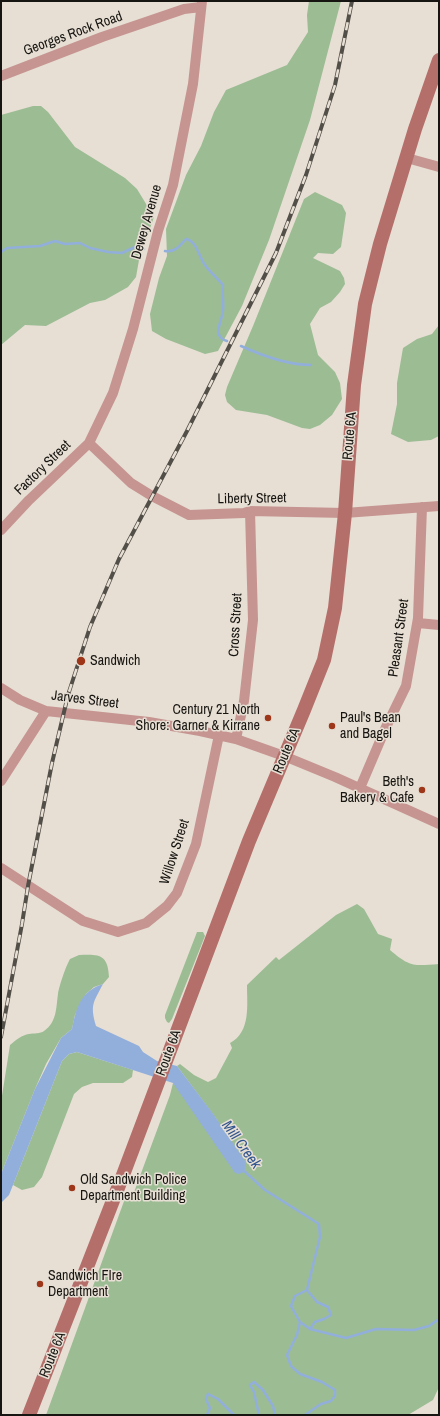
<!DOCTYPE html>
<html>
<head>
<meta charset="utf-8">
<style>
	body { margin:0 }
	#map { position:relative; width:440px; height:1416px; overflow:hidden; background:#e7dfd4; font-family:"Archivo Narrow",sans-serif }
	canvas { display:block }
	.frame { position:absolute; inset:0; border:2px solid #171511; pointer-events:none }
</style>
</head>
<body>
<div id="map">
<canvas width="440" height="1416"></canvas>
<div class="frame"></div>
</div>
<script>
const context = document.querySelector('canvas').getContext('2d');
context.lineJoin = 'round';
function fill(path, color) {
  context.fillStyle = color;
  context.fill(path, 'evenodd');
}
function stroke(path, color, width, dash) {
  context.strokeStyle = color;
  context.lineWidth = width;
  context.lineCap = dash ? 'butt' : 'round';
  context.setLineDash(dash || []);
  context.stroke(path);
}
function write(font, color, halo, rows, align = 'center') {
  context.font = font + ' "Archivo Narrow",sans-serif';
  context.lineWidth = 3;
  context.setLineDash([]);
  context.textBaseline = 'middle';
  context.strokeStyle = halo;
  context.fillStyle = color;
  for (const [text, x, y, turn = 0] of rows) {
    context.save();
    context.translate(x, y);
    context.rotate((+turn || 0) * Math.PI / 180);
    context.textAlign = isNaN(turn) ? turn : align;
    if (halo) context.strokeText(text, 0, 0);
    context.fillText(text, 0, 0);
    context.restore();
  }
}
fill(new Path2D(`
	M309 1H341L310 120 269 240 242 306 218 351 205 354 166 339 152 331 150 314 159 278 167 256 166 229 186 175 201 146 214 112 226 90 287 65 308 32 307 15Z
	M33 106H41L48 112 75 147 125 178 137 189 154 217 139 260 136 277 128 287 105 300 90 303 46 326 25 325 1 345V115Z
	M315 192 342 205 346 213 341 247 333 254 318 253 313 258 340 271 344 278 345 284 340 292 331 302 320 308 310 324 318 355 335 372 340 383 342 399 332 415 320 425 310 429 302 428 267 415 236 410 227 402 225 395 227 387 253 326 304 199Z
	M439 325V436L431 440 408 442 391 434 397 404V383L403 348 417 339 432 334Z
	M357 904 364 909 378 934 392 939 390 950C410 967 413 966 439 964V1387L433 1400 408 1415H46L127 1193 133 1195 170 1095 173 1083 218 1121 177 1066 180 1064 194 1075 208 1082 216 1078 232 1048 230 1043C251 1032 247 1005 247 985L276 957 279 960 336 915Z
	M197 932H203L205 936 172 1019 169 1023 167 1022 165 1018V1015Z
	M79 955C99 954 108 954 109 977L103 984 94 987 86 994 75 1015 72 1029 61 1038 46 1064 35 1089 1 1174V1102L10 1045C16 1040 22 1035 29 1034 34 1033 40 1034 44 1031 57 1022 56 1008 58 994 59 986 66 966 70 959Z
	M77 1052 133 1070 132 1077 123 1083H93L82 1087 74 1094 42 1177 34 1187 22 1190 13 1185 62 1061 69 1054Z`), '#9cbc94');
fill(new Path2D(`
	M103 984C93 1003 90 1005 96 1026L139 1046 143 1052 157 1061 177 1066 214 1115 245 1161 246 1166 244 1172 239 1174 235 1173 173 1083 77 1052 69 1054 62 1061 13 1185 9 1195 1 1203V1174L35 1089 61 1038 72 1029C76 1008 81 991 103 984Z`), '#92afdc');
stroke(new Path2D(`
	M165 251C174 253 180 246 186 239 197 241 199 257 205 265 210 272 217 278 223 285 222 293 224 303 223 311 222 322 211 336 227 341
	M1 252 7 248 40 246 55 241 65 244 80 243 90 248 108 252 122 253 135 247 144 249
	M241 346C263 356 287 365 311 365
	M242 1169 265 1190 319 1224 320 1237 307 1290 295 1296 291 1306 300 1322 310 1329 346 1338 376 1329 414 1330 429 1326 439 1319
	M307 1290 317 1302 328 1307 331 1315 324 1319 315 1322 310 1329
	M300 1322 297 1335 287 1355 291 1366 300 1374 322 1382 335 1390V1396L331 1401 321 1404 305 1415
	M207 1415 210 1408 206 1399 208 1394 218 1399 234 1415
	M259 1415 254 1392 250 1385 254 1382 263 1390 273 1406 275 1415`), '#92afdc', 2.5);
stroke(new Path2D(`
	M1 76 102 37 184 9 201 7
	M407 158 439 167
	M89 443 131 483 152 496 189 515 244 513 250 511 345 513 439 506
	M1 530 29 500 89 443 113 393 133 329 158 231 173 185 193 84 202 1
	M418 623 439 625
	M1 688 20 700 46 711 149 722 200 731 236 739 284 756 335 777 439 824
	M236 739 244 701 253 620 250 511
	M1 781 46 711
	M360 788 386 727 406 686 418 618 422 507
	M1 868 83 921 118 932 146 923 167 906 177 893 196 844 219 735`), '#c69591', 10);
stroke(new Path2D(`
	M29 1415 123 1175 249 841 304 710 324 660 335 608 345 513 354 385 365 304 380 244 415 129 439 60`), '#b56f6b', 14);
const rail = new Path2D(`
	M1 1037 22 924 28 886 52 763 68 695 90 627 119 559 187 431 276 253 306 175 335 85 352 1`);
stroke(rail, '#524e48', 4);
stroke(rail, '#e7dfd4', 2.5, [8]);
for (const [x, y, r, color] of [
	[81,661,5,"#9e371a"],
	[268,718,4,"#9e371a"],
	[332,726,4,"#9e371a"],
	[422,790,4,"#9e371a"],
	[72,1188,4,"#9e371a"],
	[40,1284,4,"#9e371a"]
]) {
  const dot = new Path2D();
  dot.arc(x, y, r, 0, 2 * Math.PI);
  context.fillStyle = color;
  context.fill(dot);
  stroke(dot, '#e7dfd4', 1.5);
}
write('14px', '#171511', '#e7dfd4', [
	["Georges Rock Road",73,34,-20],
	["Dewey Avenue",147,222,-74],
	["Route 6A",350,436,-85],
	["Factory Street",43,468,-44],
	["Liberty Street",252,499,-1],
	["Cross Street",236,625,-87],
	["Pleasant Street",399,638,-82],
	["Jarves Street",85,700,7],
	["Route 6A",287,751,-67],
	["Willow Street",175,852,-72],
	["Route 6A",169,1053,-70],
	["Route 6A",53,1355,-68]
]);
write('14px', '#171511', '#e7dfd4', [
	["Sandwich",90,661],
	["Century 21 North",260,710,"right"],
	["Shore: Garner & Kirrane",260,726,"right"],
	["Paul's Bean",340,718],
	["and Bagel",340,734],
	["Beth's",414,782,"right"],
	["Bakery & Cafe",414,798,"right"],
	["Old Sandwich Police",80,1180],
	["Department Building",80,1196],
	["Sandwich FIre",48,1276],
	["Department",48,1292]
], 'left');
write('italic 15px', '#30548d', '#e7dfd4', [
	["Mill Creek",241,1145,54]
]);
</script>
</body>
</html>
